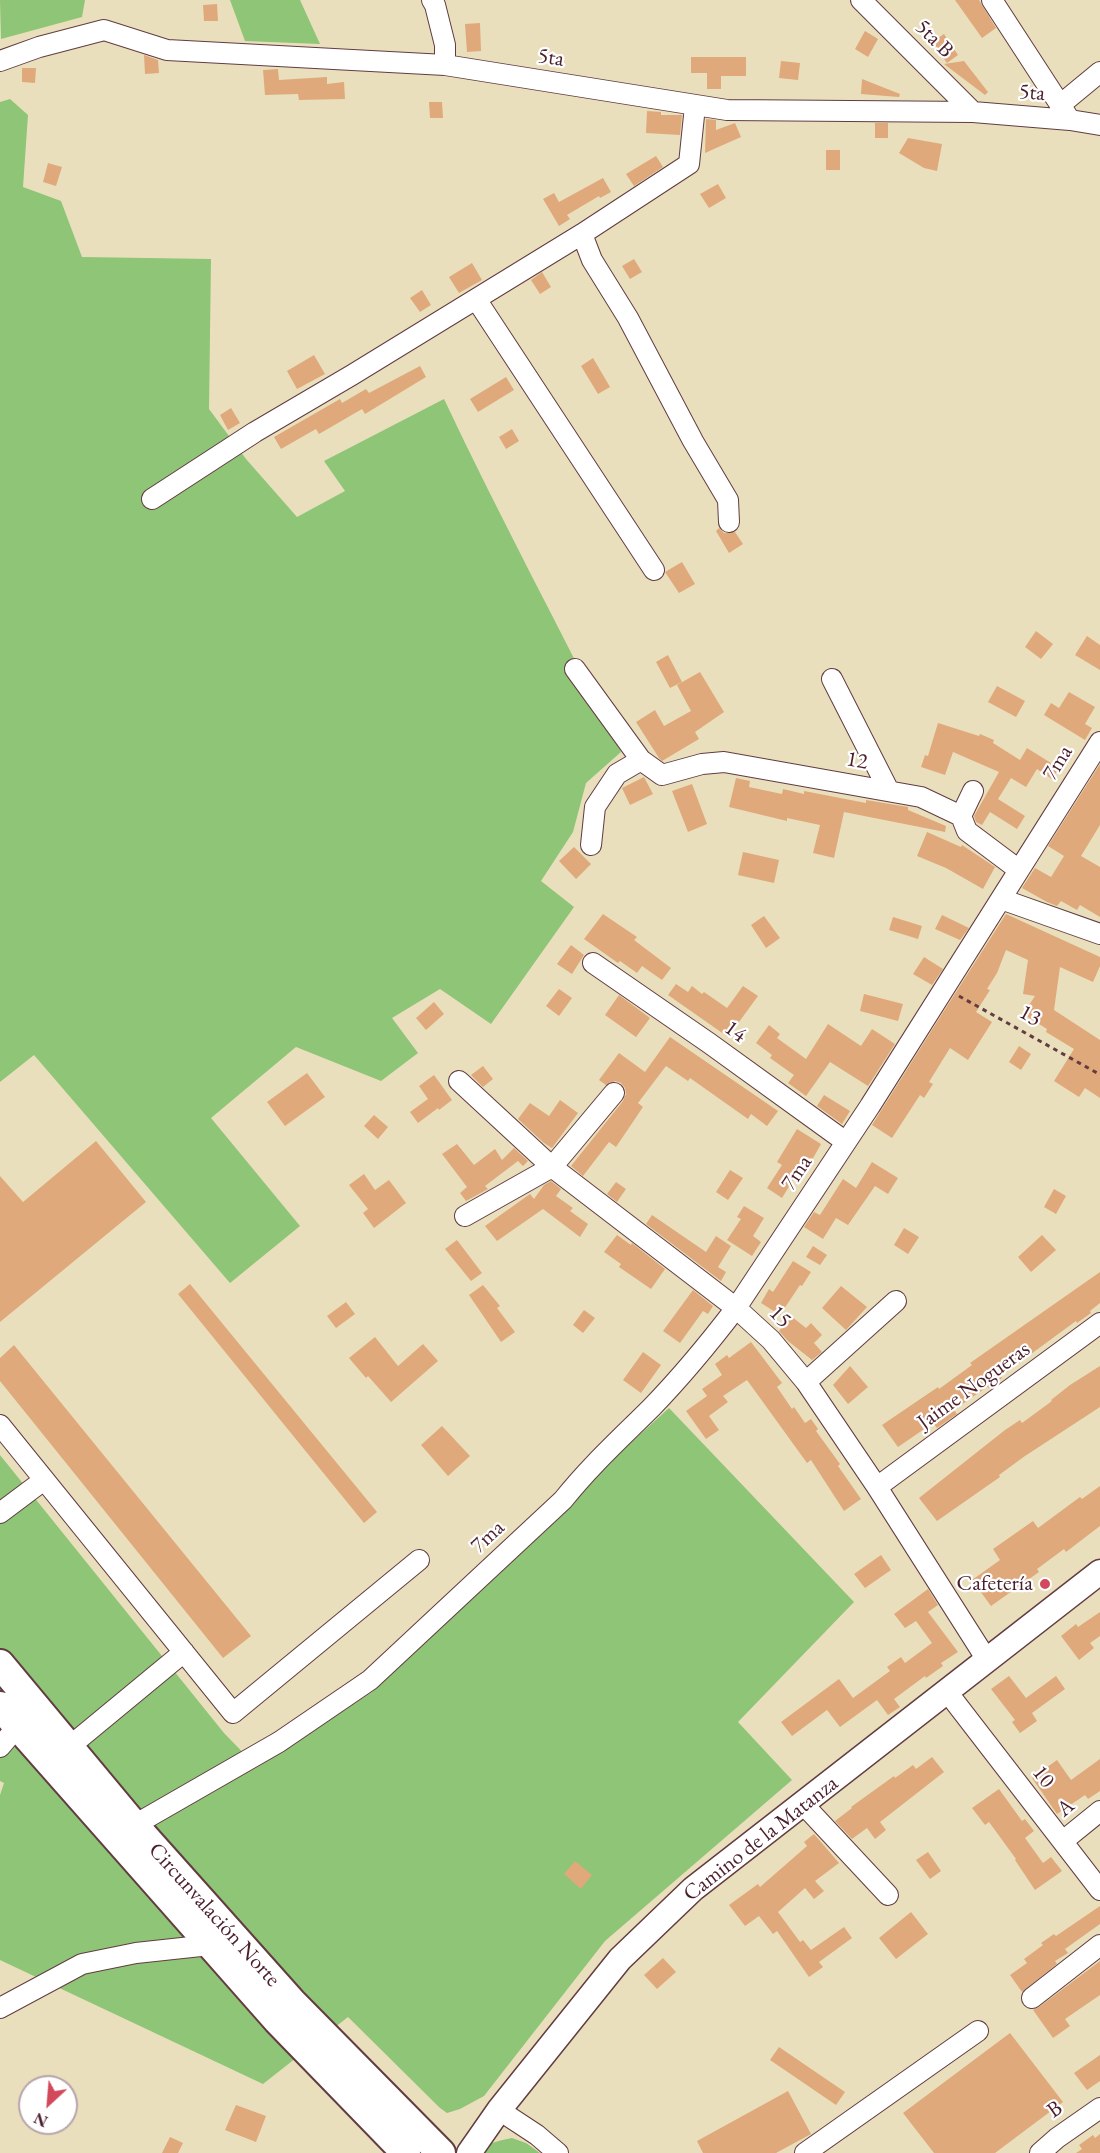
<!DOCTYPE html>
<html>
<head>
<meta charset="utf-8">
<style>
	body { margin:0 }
	#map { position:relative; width:1100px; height:2153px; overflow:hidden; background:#eadfbc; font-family:"EB Garamond",serif }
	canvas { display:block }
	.north { position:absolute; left:18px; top:2075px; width:60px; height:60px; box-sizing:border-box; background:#fff; border:2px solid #b7a5aa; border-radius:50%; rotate:206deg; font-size:16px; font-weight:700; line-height:24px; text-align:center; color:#4a1f2b }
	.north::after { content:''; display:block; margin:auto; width:21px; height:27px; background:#d1495b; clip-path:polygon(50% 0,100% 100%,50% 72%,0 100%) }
</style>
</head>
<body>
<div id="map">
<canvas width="1100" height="2153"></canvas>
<div class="north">N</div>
</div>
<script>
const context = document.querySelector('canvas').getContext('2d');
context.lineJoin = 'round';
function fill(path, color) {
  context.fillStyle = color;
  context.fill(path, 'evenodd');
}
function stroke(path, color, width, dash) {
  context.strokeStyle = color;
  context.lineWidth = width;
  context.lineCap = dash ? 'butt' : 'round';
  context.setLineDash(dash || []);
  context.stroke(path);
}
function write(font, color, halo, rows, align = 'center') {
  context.font = font + ' "EB Garamond",serif';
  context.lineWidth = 4.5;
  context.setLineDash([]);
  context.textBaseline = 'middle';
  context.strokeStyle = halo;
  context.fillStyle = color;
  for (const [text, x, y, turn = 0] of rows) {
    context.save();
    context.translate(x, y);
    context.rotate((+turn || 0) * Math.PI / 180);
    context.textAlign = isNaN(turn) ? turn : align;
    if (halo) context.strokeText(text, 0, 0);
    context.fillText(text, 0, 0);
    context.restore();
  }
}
fill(new Path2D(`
	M0 0H85L82 17 1 39Z
	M230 0H300L320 44 245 41Z
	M10 99 28 115 23 187 61 201 82 257 211 259 209 409 246 459 297 517 345 491 324 461 444 399C500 518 563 634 621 752L586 783 573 832 541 881 574 907 491 1024 440 989 392 1018 418 1053 381 1081 296 1047 211 1118 300 1226 230 1283 34 1055 0 1082V102Z
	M669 1408 854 1602 738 1722 792 1780 605 1941 484 2096 460 2109 447 2113 440 2108 348 2017 263 2084 0 1960V1795L4 1783 0 1781V1455L224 1733 257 1767 372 1692 476 1584Z
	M512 2138 526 2143 540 2153H480C487 2142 499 2141 512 2138Z`), '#8ec577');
fill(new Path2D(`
	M955 0H979L996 28 982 38Z
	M217 4 218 21H204L203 5Z
	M480 23 481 51 467 52 465 24Z
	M865 31 878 39 868 57 855 49Z
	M944 34 958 55 947 63 932 42Z
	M144 55 158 60 159 73 145 74Z
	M691 57H746V76H721V89H707V73H691Z
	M781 61 800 63 798 80 779 78Z
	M964 61 988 92 985 95 944 64Z
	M22 68H36L35 83 22 82Z
	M278 69 279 80 327 77V84L344 82 345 99 299 100 298 94 265 95 263 70Z
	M862 79 900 94 899 97 861 94Z
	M429 102H442L443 118H430Z
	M647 111 661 112V115H682L680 135 646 133Z
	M706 119 716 120V130L735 123 741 137 705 153Z
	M875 123H888V138H875Z
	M908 138 942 144 937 171 924 168 899 153Z
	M826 150H840V170H826Z
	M656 156 663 167 634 186 626 174Z
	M48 163 62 167 56 186 43 182Z
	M603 178 611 192 600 198 599 196 567 215 570 219 559 226 543 199 554 193 559 202Z
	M718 184 726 198 709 208 700 194Z
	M634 259 642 272 630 279 622 266Z
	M472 263 482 280 459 293 449 277Z
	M542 272 551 287 540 294 531 280Z
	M422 290 431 305 420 312 410 298Z
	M314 355 325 374 297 389 287 371Z
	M593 358 610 387 598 394 581 366Z
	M420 366 426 377 365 414 362 409 319 434 316 429 281 449 274 437 340 399 342 403 366 389 369 393Z
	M506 377 514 390 478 412 470 399Z
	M231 408 240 423 228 430 220 415Z
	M512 429 519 441 506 449 499 437Z
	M719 528 724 533 735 532 743 544 729 553 716 531Z
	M682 562 695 584 679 593 665 572Z
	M1036 631 1053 644 1041 659 1025 647Z
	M1087 636 1100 645V670L1075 655Z
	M668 655 682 682 670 688 656 662Z
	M700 672 724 712 695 732 699 739 662 761 659 758 636 722 655 710 664 726 691 711 677 685Z
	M997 686 1025 701 1016 717 988 702Z
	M1069 692 1095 707 1085 724 1092 728 1085 740 1044 715 1051 703 1059 708Z
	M938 723 979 736 980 734 994 740 993 743 1020 760 1027 748 1059 768 1052 779 1037 769 1026 787 1011 778 998 799 1025 816 1017 829 990 812 982 825 976 822 974 816 999 772 953 752 945 775 921 767 925 755 928 756Z
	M1100 764V825L1081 856 1100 867V917L1080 905 1077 910 1061 901 1057 906 1047 902 1022 888 1035 868 1051 877 1064 856 1048 846Z
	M644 777 653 794 630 805 622 788Z
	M736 778 750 781 749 787 782 794 783 789 804 794V791L866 803V800L908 807V810L946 826 945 832 844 812 834 858 813 853 820 825 787 818V821L729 807Z
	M692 784 707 824 688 832 672 791Z
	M927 832 961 847 962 845 995 867 983 889 946 868 917 856Z
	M574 847 591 864 576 879 559 861Z
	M743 852 779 860 774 883 738 875Z
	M603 914 637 937 634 940 671 968 662 980 642 966 637 973 620 961 618 963 584 939Z
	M1006 914 1100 957V966L1093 982 1060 967 1054 1010 1100 1040V1098L1085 1088 1079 1097 1054 1081 1074 1049 1046 1032 1047 1029 1023 1014 1035 996 1023 994 1028 960 1006 950 997 973 987 989 990 990 976 1012 992 1022 968 1060 950 1048 929 1082 933 1084 924 1098 920 1095 892 1138 872 1125 942 1014 944 1015 942 1014Z
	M942 915 969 928 960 940 935 929Z
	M764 916 780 938 766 948 751 925Z
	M893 917 922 926 918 939 889 930Z
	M571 945 584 955 572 974 557 964Z
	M924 957 943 969 932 985 913 974Z
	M676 984 688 992 692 986 702 994 704 992 727 1008 743 986 758 996 728 1037 668 995Z
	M559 989 572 998 559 1016 546 1006Z
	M864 994 903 1004 898 1021 860 1011Z
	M619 995 650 1018 636 1037 605 1015Z
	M434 1002 444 1014 426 1030 416 1018Z
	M828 1024 861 1046 872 1029 895 1044 868 1086 830 1062 806 1096 788 1083 794 1075 770 1058 772 1055 756 1043 769 1025 780 1034 777 1038 806 1059Z
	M670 1037 778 1111 767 1126 751 1114 748 1119 690 1078 688 1081 666 1066 638 1103 643 1107 616 1147 609 1142 583 1176 571 1166 623 1101 626 1094 625 1088 621 1083 615 1081 606 1085 599 1080 619 1053 645 1072Z
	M1019 1046 1031 1054 1021 1070 1009 1062Z
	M483 1066 493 1079 483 1087 471 1075Z
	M307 1073 325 1097 285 1126 267 1102Z
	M434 1075 452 1100 439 1110 438 1108 418 1123 410 1112 428 1099 419 1086Z
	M824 1095 850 1111 842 1124 817 1106Z
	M560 1100 578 1113 552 1148 544 1143 518 1119 530 1103 549 1116Z
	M374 1115 388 1127 378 1139 364 1126Z
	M797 1129 821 1144 812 1160 807 1157 782 1198 767 1188 782 1165 777 1162Z
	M96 1141 146 1202 0 1322V1176L23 1202Z
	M457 1144 474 1165 495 1149 502 1160 514 1148 528 1161 523 1166 518 1161 485 1186 488 1189 466 1201 460 1193 467 1187 442 1154Z
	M872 1162 898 1178 888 1194 875 1186 848 1225 836 1218 823 1239 804 1227 814 1212 820 1215 843 1179 856 1188Z
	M730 1170 743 1178 728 1200 716 1192Z
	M364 1174 375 1190 389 1180 406 1203 374 1228 363 1213 368 1209 349 1185Z
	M551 1181 561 1189 556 1196 573 1208 570 1211 588 1224 580 1237 543 1209 497 1241 485 1226 530 1194 534 1199 544 1185Z
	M616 1182 626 1189 617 1202 607 1194Z
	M1054 1189 1066 1196 1056 1214 1044 1207Z
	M744 1206 764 1218 753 1236 761 1242 752 1256 727 1240 741 1219 737 1217Z
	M652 1215 706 1252 716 1236 731 1246 718 1267 726 1272 721 1281 646 1224Z
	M904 1228 919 1237 908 1254 894 1245Z
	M617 1235 631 1245 632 1243 665 1269 651 1289 619 1267 621 1264 604 1252Z
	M1042 1235 1056 1250 1031 1272 1018 1257Z
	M457 1240 482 1273 471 1281 445 1249Z
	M813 1246 827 1255 820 1265 806 1257Z
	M793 1261 811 1272 802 1286 800 1285 780 1315 761 1303 769 1289 773 1292Z
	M1100 1272V1303L1090 1311 1091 1313 1077 1323 1076 1321 1001 1376 1002 1378 989 1388 987 1387 954 1410 957 1414 937 1428 933 1423 898 1447 882 1425 938 1387 939 1389 972 1365 970 1363Z
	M190 1284 377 1512 364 1523 178 1294Z
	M483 1285 500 1306 497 1308 515 1332 501 1342 469 1295Z
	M841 1286 867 1307 846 1330 822 1308Z
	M693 1290 713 1306 708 1314 703 1311 680 1343 663 1331Z
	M346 1302 355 1314 336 1328 327 1316Z
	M584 1310 595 1318 583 1333 573 1325Z
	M791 1316 806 1328 811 1323 822 1335 814 1343 822 1352 812 1360 788 1341 779 1331Z
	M375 1337 398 1366 423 1344 438 1361 391 1402 368 1376 366 1378 349 1358Z
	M751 1342 782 1383 777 1387 792 1409 794 1407 805 1423 811 1419 818 1429 816 1431 840 1464 838 1466 861 1499 844 1511 811 1460 807 1463 747 1380 723 1396 728 1402 709 1416 719 1430 706 1439 686 1411 707 1396 702 1389 722 1375 715 1364 727 1355 729 1358Z
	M14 1345 251 1636 223 1658 0 1381V1358Z
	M643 1352 661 1365 641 1393 623 1380Z
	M850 1366 868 1387 848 1404 833 1385Z
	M1100 1366V1407L1025 1456 999 1475 1000 1477 937 1521 919 1498 1005 1430 1020 1420 1022 1423 1052 1401 1051 1400 1070 1385Z
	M442 1426 470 1456 448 1476 421 1445Z
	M1100 1486V1526L1066 1552 1064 1549 1037 1569 1039 1572 991 1606 972 1580 1000 1560 993 1549 1033 1521 1038 1528 1080 1497 1082 1499Z
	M881 1555 891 1570 865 1588 854 1574Z
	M928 1589 938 1605 928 1612 958 1652 941 1663 943 1666 926 1678 925 1676 894 1699 900 1707 888 1715 877 1700 840 1727 827 1710 792 1736 781 1722 839 1679 853 1698 890 1671 887 1667 901 1657 905 1663 932 1643 916 1621 905 1628 894 1614Z
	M1100 1612V1636L1090 1643 1094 1648 1079 1660 1061 1636 1076 1624 1078 1627Z
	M1009 1676 1026 1698 1056 1676 1065 1689 1032 1713 1037 1721 1020 1733 1012 1722 1015 1720 991 1689Z
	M932 1757 944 1772 880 1822 886 1830 875 1839 867 1828 852 1839 835 1821 852 1808 851 1807 894 1776 895 1778 913 1765 916 1769Z
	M1100 1759V1791L1088 1799 1085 1795 1057 1814 1032 1778 1057 1760 1071 1780Z
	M999 1789 1022 1821 1025 1819 1034 1831 1025 1838 1043 1863 1051 1857 1062 1871 1035 1890 1015 1860 1016 1859 989 1822 985 1825 972 1808Z
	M814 1834 839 1863 815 1881 824 1891 814 1899 805 1888 778 1912 800 1942 803 1940 811 1950 844 1927 852 1938 819 1962 823 1967 809 1977 777 1931 773 1934 759 1916 745 1926 729 1905 758 1884 760 1887 807 1846 804 1842Z
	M928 1852 941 1871 930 1879 916 1860Z
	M575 1861 592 1875 581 1889 564 1874Z
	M1100 1906V1924L1065 1949 1068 1953 1055 1961 1057 1964 1022 1992 1010 1975 1027 1963 1024 1959 1043 1945 1041 1943 1054 1934 1056 1936Z
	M911 1912 928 1934 896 1959 879 1938Z
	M663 1958 676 1972 657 1989 644 1975Z
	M1100 1961V1995L1065 2019 1070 2026 1053 2038 1033 2010 1039 2007Z
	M1010 2033 1063 2102 995 2153H934L903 2113Z
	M779 2047 845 2092 836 2105 770 2060Z
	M1100 2055V2081L1087 2090 1074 2073Z
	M788 2091 811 2134 776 2153H703L697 2141Z
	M236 2105 266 2116 256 2142 225 2130Z
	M1100 2134V2153H1076L1082 2149 1079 2145 1093 2135 1095 2138Z
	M170 2137 183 2143 178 2153H162Z`), '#dfa97b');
const minor = new Path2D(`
	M432 0 435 5 445 45V65
	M861 0 973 112
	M992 0 1070 120
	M0 61 39 47 104 30 167 50 445 65 727 110 973 112 1070 120 1100 125
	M1060 105 1100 72
	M582 234 592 260 628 318 693 441 728 500 729 522
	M476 299 654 570
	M152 499 255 432 352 375 582 234 689 164 695 106
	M575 669 641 760
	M832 679 889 791
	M961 816 973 791
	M591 845 595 807 617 774 641 760 662 775 702 764 724 762 921 797 961 816 967 831 1019 870
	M1001 899 1100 934
	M593 963 709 1043 846 1142
	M459 1081 552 1167 736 1308 771 1340 806 1382 877 1487 987 1660
	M465 1216 552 1167 614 1093
	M806 1382 896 1301
	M0 1425 233 1713 419 1560
	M877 1487 1100 1323
	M0 1513 44 1480
	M948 1693 1100 1890
	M0 1747 17 1727
	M69 1747 184 1652
	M803 1804 888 1895
	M124 1831 279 1742 370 1680 563 1500C591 1465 621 1438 652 1407 682 1376 710 1342 736 1308L870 1106 1100 742
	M1063 1841 1100 1811
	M1032 1998 1100 1945
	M0 2008 82 1964 136 1953 210 1945
	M499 2110 537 2135 558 2153
	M805 2153 978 2031
	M1040 2153 1057 2138 1100 2108`);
const major = new Path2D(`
	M469 2153 499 2110 620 1959 693 1889 1100 1572`);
const highway = new Path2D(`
	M0 1664 134 1825 292 2002 441 2153
	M0 1706 277 2020 406 2153`);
stroke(minor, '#623c41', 22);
stroke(major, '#623c41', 27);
stroke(highway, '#623c41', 32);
stroke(new Path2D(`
	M959 996 1099 1074`), '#623c41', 3, [4.5, 4.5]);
stroke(minor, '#fff', 20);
stroke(major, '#fff', 24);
stroke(highway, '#fff', 28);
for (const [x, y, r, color] of [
	[1045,1584,6,"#d1495b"]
]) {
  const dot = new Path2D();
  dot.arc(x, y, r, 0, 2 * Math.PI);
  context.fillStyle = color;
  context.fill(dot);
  stroke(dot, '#fff', 2);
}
write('22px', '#4a1f2b', '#fff', [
	["5ta B",934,39,45],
	["5ta",551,58,9],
	["5ta",1032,93,5],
	["12",857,761,10],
	["7ma",1058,763,-58],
	["13",1030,1016,29],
	["14",735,1032,36],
	["7ma",797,1173,-56],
	["15",780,1317,45],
	["Jaime Nogueras",974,1386,-36],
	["7ma",488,1537,-43],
	["10",1043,1777,52],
	["A",1066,1808,-40],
	["Camino de la Matanza",761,1839,-38],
	["Circunvalación Norte",214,1915,48],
	["B",1055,2110,-35]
]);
write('22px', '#4a1f2b', '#fff', [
	["Cafetería",1033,1584]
], 'right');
</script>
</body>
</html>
